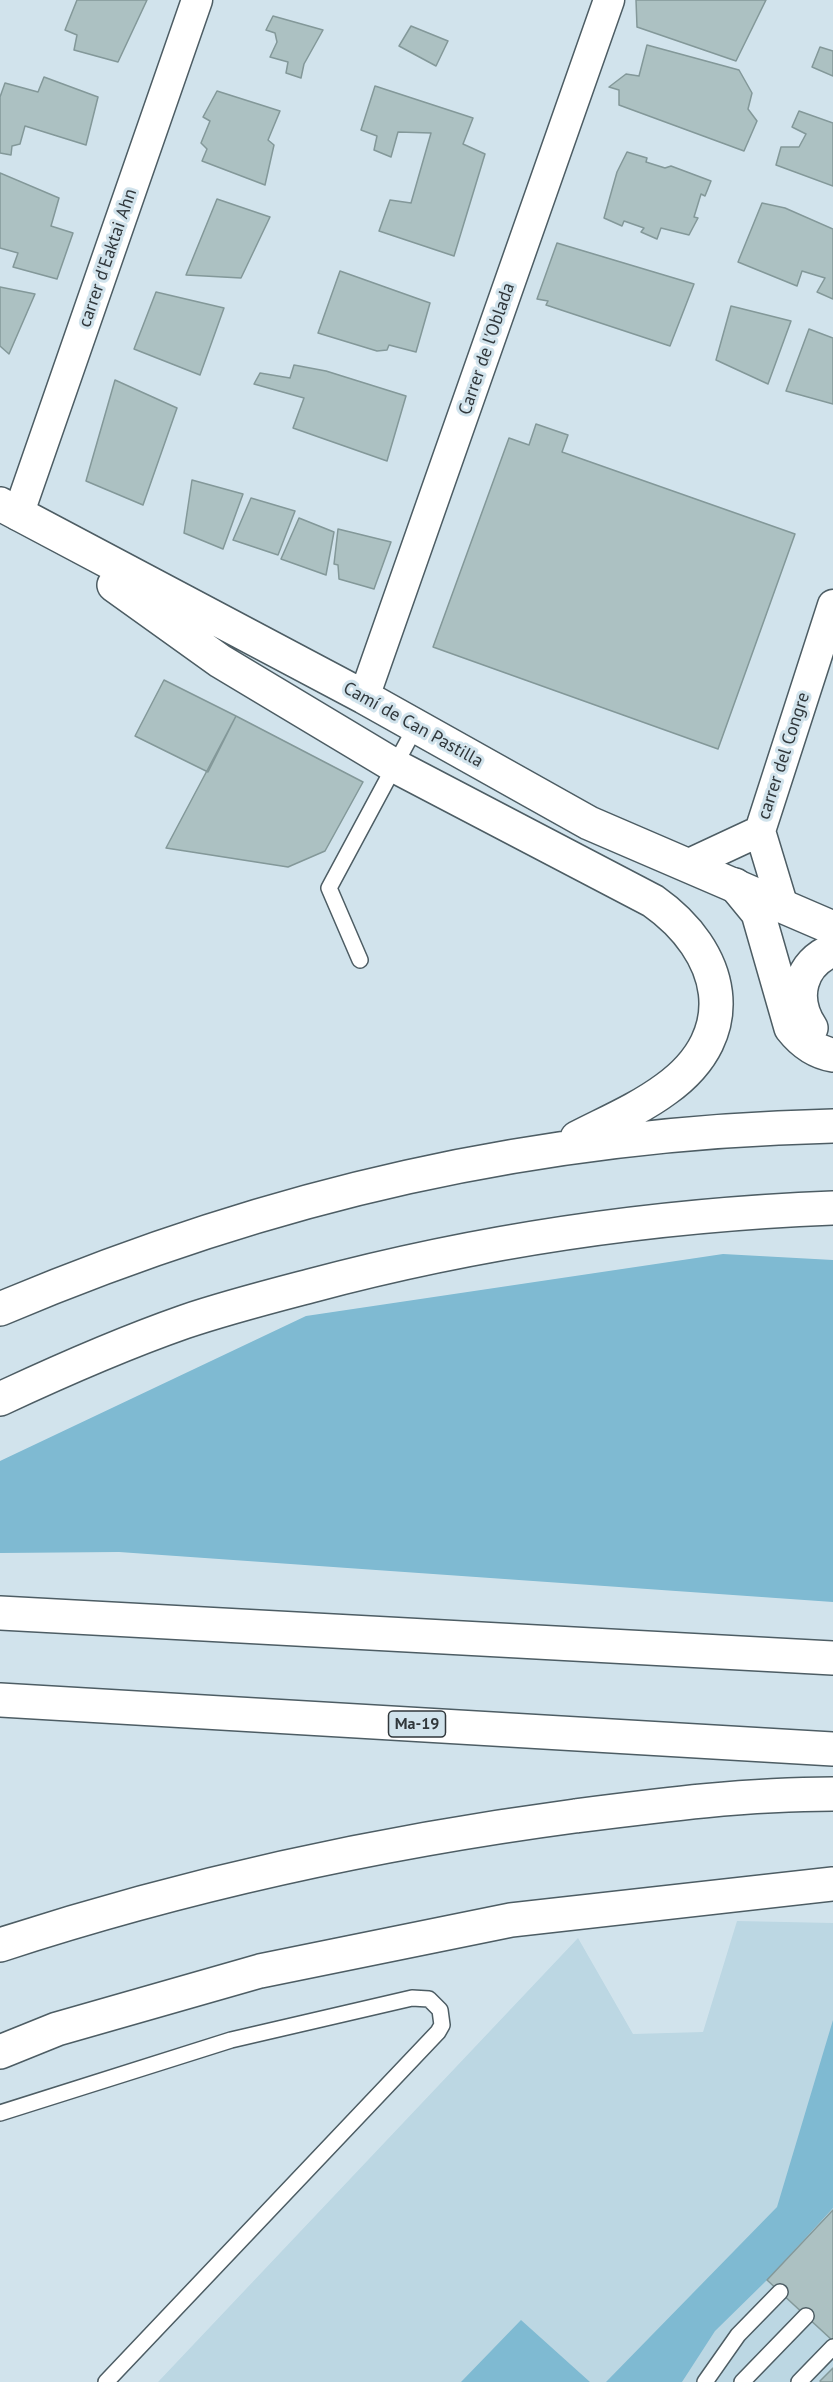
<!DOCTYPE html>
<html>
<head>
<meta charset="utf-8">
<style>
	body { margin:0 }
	canvas { display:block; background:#d1e3ec }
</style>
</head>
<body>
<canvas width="833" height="2382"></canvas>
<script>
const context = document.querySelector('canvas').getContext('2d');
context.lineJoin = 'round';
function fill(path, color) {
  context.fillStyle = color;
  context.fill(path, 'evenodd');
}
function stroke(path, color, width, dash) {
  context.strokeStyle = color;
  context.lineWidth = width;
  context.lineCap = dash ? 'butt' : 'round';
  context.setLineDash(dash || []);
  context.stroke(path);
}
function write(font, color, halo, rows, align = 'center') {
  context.font = font + ' "PT Sans",sans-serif';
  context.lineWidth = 6;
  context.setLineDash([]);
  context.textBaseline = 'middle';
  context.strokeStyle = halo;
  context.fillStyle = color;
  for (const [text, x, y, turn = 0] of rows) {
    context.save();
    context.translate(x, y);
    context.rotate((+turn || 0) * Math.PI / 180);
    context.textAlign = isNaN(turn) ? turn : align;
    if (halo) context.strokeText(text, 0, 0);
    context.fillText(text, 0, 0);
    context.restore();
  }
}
fill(new Path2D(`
	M737 1921 833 1923V2382H158L578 1938 633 2034 703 2032Z`), '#bcd7e3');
fill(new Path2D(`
	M723 1254 833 1260V1602L119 1552 0 1553V1461L306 1316Z
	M833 2020V2208L767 2280 715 2331 682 2382H606L777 2207Z
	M521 2320 590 2382H461Z`), '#7fbad2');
const building = new Path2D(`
	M77 0H147L118 62 74 50 77 35 65 30Z
	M636 0H766L736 61 637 27Z
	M273 16 323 30 304 64 301 78 286 73 288 62 270 57 277 42 275 33 266 30Z
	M411 26 448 41 436 66 399 46Z
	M647 45 739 70 752 93 748 109 757 121 744 151 619 105V90L609 87 626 74 639 76Z
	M820 47 833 51V76L812 67Z
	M44 77 98 97 86 145 25 126 20 144 12 146 11 155 0 153V97L5 83 38 92Z
	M375 86 473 118 463 144 485 154 454 256 379 231 390 200 411 203 431 133 398 132 391 157 374 150 377 136 361 130Z
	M217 91 280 111 268 140 274 145 265 185 202 161 207 149 201 143 210 121 203 117Z
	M799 111 833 123V186L776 165 781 147H799L806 134 792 127Z
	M627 152 647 158 646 162 665 168 671 166 711 181 705 196 701 194 694 217 698 218 689 235 661 228 657 239 641 232 644 228 624 221 622 226 604 218 617 172Z
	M0 173 59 198 51 226 73 233 57 279 13 267 18 253 0 248Z
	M217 199 270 217 241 278 186 275Z
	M762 203 785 208 833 229V299L817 292 825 278 802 271 797 286 738 262Z
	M557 243 694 284 670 346 546 305 548 301 537 299Z
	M340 271 430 303 416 352 389 345 387 350 377 351 318 333Z
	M0 287 35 294 9 354 0 346Z
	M156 292 224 308 200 375 134 349Z
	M731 306 791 321 768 384 716 360Z
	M809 329 833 338V404L786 391Z
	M294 365 326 371 406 396 387 461 293 428 304 398 254 384 260 373 290 378Z
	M115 380 177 408 143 505 86 481Z
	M536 424 568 435 562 452 795 534 718 749 433 647 509 438 529 445Z
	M192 480 243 494 223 549 184 533Z
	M251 498 295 511 278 555 233 540Z
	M299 518 334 532 326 575 281 559Z
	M338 529 391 542 374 589 339 579 338 565 334 564Z
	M164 680 236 716 208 772 135 736Z
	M236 716 363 782 325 851 288 867 166 848Z
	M833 2210V2341L767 2280Z
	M833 2368V2382H821L820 2381Z`);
fill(building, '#acc1c2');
stroke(building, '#839899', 1.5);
const lane = new Path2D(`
	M360 960 329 888 416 726
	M0 2113 231 2040 412 1998 429 1999 440 2010 442 2025 438 2032 106 2382
	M705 2382 738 2335 780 2292
	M742 2382 806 2316
	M799 2382 833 2347`);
const street = new Path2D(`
	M18 515 197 0
	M364 697 609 0
	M687 865 760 831
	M783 907 760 831 833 605`);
const secondary = new Path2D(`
	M0 504 364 697 589 823 833 928
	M114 585 220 661 395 766
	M0 2052 57 2029 260 1971 511 1920 833 1884`);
const highway = new Path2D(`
	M395 766 653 901C724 951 744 1033 666 1089 639 1109 606 1123 577 1138
	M735 885 758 913 791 1028C802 1042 815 1052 833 1055
	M811 1028C791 998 800 963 833 950
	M0 1309C272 1194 537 1133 833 1126
	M0 1399C60 1371 121 1344 184 1322 225 1308 268 1297 310 1286 482 1240 655 1215 833 1208
	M0 1613 833 1658
	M0 1700 833 1749
	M0 1945C187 1884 380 1842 575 1816 661 1805 746 1794 833 1794`);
stroke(lane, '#4d5d64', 18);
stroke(street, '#4d5d64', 33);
stroke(secondary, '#4d5d64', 36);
stroke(highway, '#4d5d64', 36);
stroke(lane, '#fff', 15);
stroke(street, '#fff', 30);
stroke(secondary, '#fff', 33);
stroke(highway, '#fff', 33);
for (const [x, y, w] of [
	[417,1724,57]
]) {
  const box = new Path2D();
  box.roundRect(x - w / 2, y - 13, w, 26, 4.5);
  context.fillStyle = '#d1e3ec';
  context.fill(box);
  stroke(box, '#30373b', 1.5);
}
write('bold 16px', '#30373b', null, [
	["Ma-19",417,1724]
]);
write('18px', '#30373b', '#d1e3ec', [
	["carrer d'Eaktai Ahn",108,258,-71],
	["Carrer de l'Oblada",487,349,-71],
	["Camí de Can Pastilla",413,725,29],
	["carrer del Congre",784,756,-72]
]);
</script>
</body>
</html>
